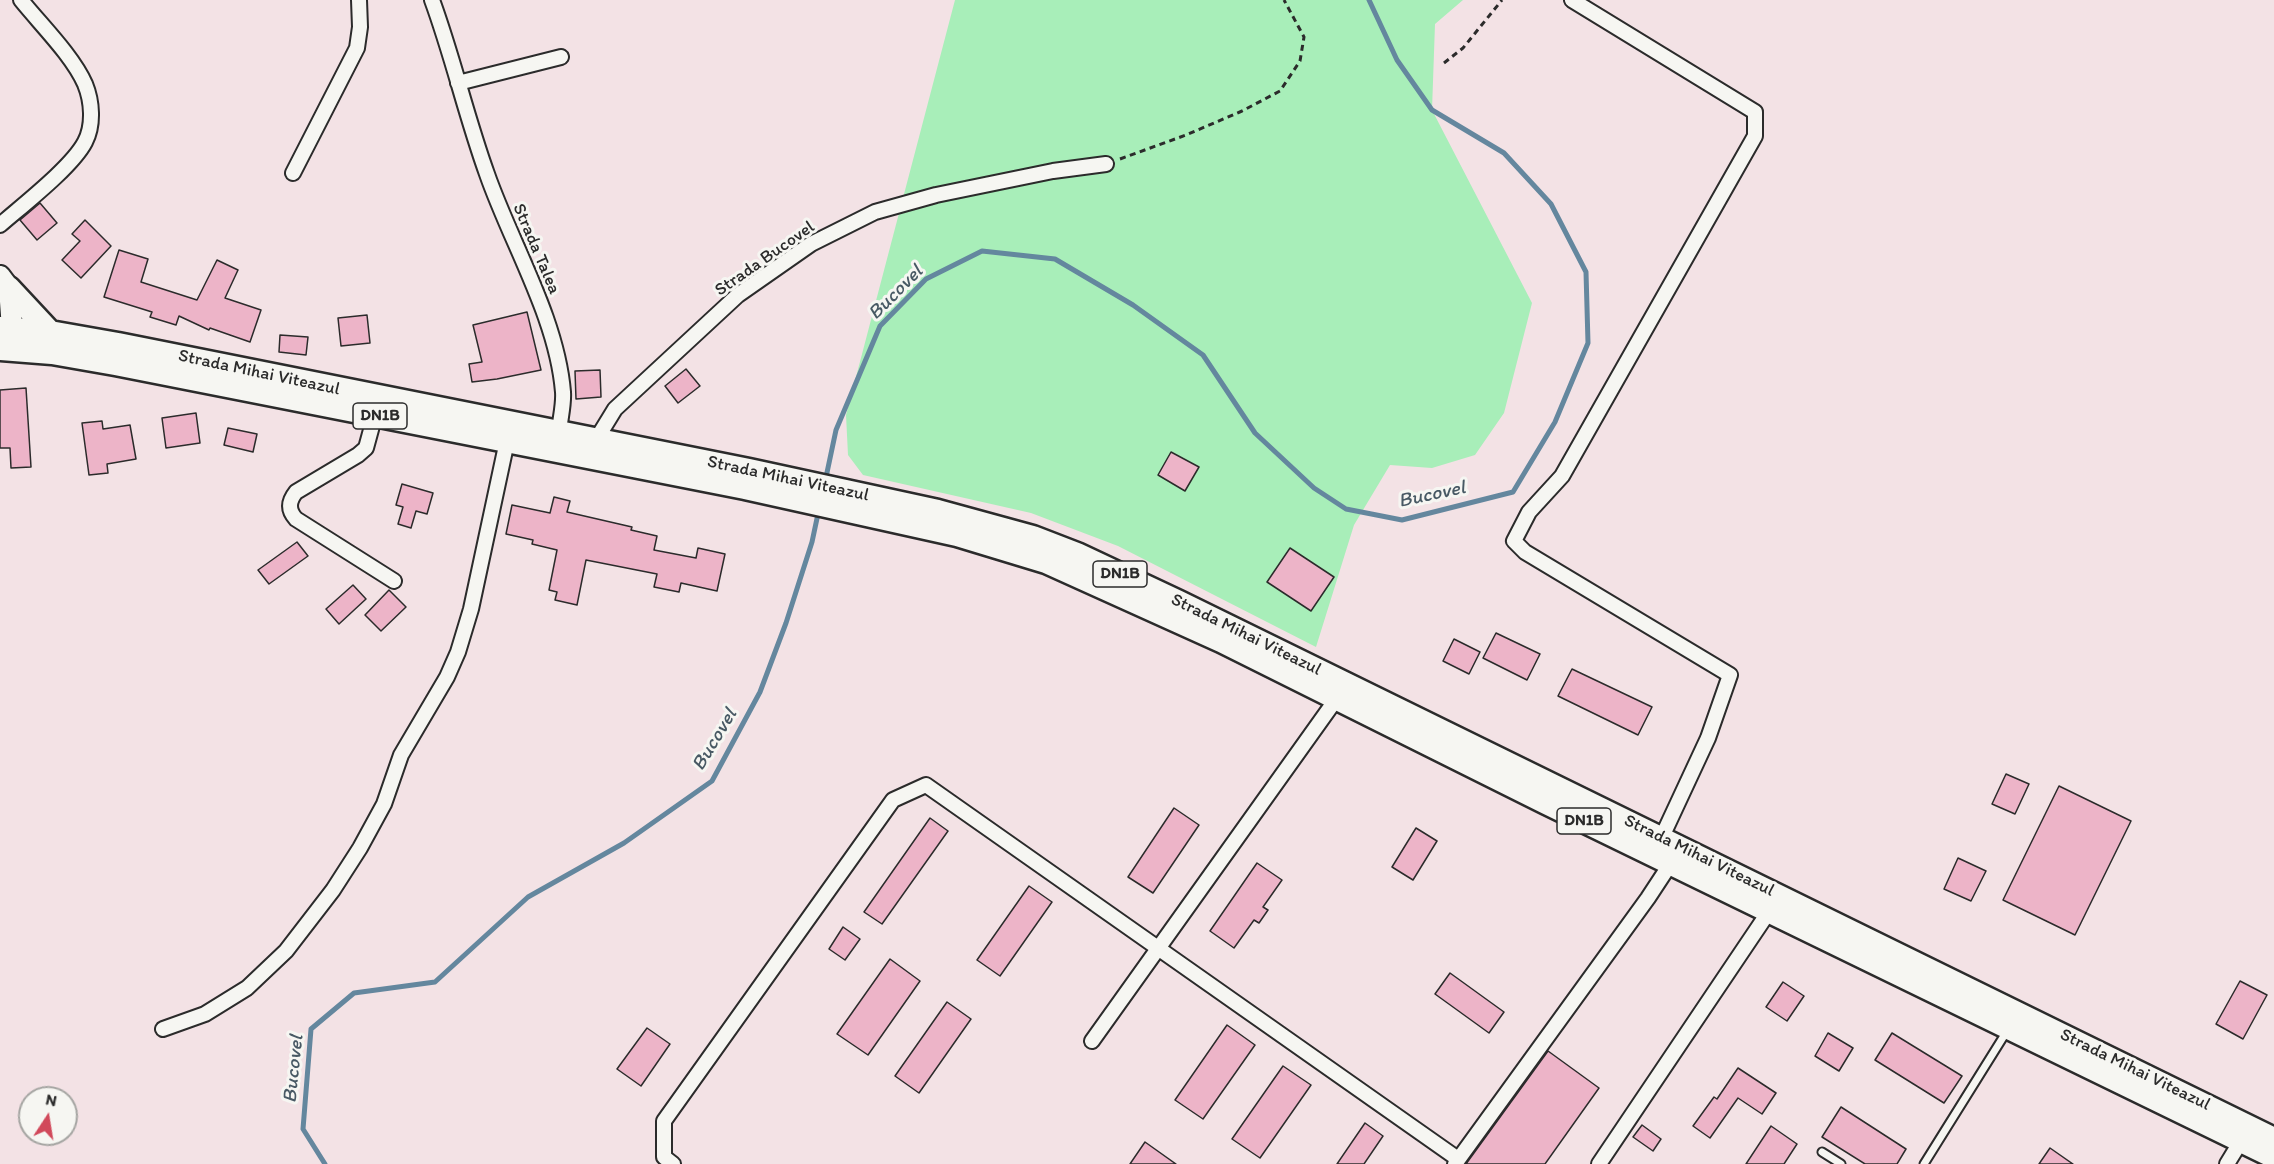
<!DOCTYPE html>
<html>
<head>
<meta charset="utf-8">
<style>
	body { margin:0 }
	#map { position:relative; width:2274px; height:1164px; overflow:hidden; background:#f3e2e5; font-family:Itim,sans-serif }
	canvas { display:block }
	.north { position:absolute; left:18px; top:1086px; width:60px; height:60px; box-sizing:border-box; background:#f6f6f2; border:2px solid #a5a5a2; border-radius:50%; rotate:12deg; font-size:16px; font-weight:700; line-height:24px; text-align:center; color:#2b2b2b }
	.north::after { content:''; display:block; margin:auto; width:21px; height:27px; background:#d1495b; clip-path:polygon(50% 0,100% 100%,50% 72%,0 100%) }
</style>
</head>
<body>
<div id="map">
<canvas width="2274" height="1164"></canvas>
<div class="north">N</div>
</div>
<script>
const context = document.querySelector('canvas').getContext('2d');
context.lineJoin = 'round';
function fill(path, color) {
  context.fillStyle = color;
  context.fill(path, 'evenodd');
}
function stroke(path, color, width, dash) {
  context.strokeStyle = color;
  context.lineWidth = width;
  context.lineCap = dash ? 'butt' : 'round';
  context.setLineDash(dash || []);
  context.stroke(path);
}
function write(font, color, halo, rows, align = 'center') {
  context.font = font + ' Itim,sans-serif';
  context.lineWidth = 6;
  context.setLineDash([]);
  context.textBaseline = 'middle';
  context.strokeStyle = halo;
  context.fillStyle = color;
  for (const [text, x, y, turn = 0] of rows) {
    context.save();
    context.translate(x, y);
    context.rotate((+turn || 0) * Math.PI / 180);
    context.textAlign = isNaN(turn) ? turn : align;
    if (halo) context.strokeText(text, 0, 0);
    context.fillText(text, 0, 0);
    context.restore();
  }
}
fill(new Path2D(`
	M955 0H1463L1435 24 1432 110 1532 303 1504 413 1475 455 1432 468 1390 465 1354 525 1316 647 1118 546 1031 513 863 475 848 455 846 415Z`), '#a8eeb9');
stroke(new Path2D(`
	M825 482 836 430 880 326 926 279 982 251 1055 259 1133 305 1203 355 1255 433 1314 488 1346 509 1402 520 1513 492 1555 422 1588 343 1586 272 1551 204 1504 153 1432 110 1397 60 1369 0
	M325 1164 303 1129 311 1029 354 993 435 982 528 897 624 843 712 781 760 692 786 623 812 542 819 509`), '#64879e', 5);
const building = new Path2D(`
	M40 203 57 223 37 240 20 220Z
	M85 220 111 246 81 278 62 260 80 241 72 234Z
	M119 250 148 259 141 282 197 300 217 260 238 270 225 298 261 310 250 342 210 328 209 330 179 316 176 325 150 317 152 312 104 297Z
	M527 312 541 370 497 379 472 382 469 364 482 362 473 325Z
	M367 315 370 343 341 346 338 318Z
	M280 335 308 337 306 355 279 352Z
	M686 369 700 386 678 403 665 386Z
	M600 370 601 397 576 399 575 371Z
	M26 388 31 467 11 468 10 448H0V390Z
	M196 413 200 443 166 448 162 418Z
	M102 421 103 429 130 425 136 459 107 464 108 473 89 475 82 423Z
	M228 428 257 434 253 452 224 445Z
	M1171 452 1199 467 1185 491 1158 475Z
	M402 484 433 493 427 514 416 511 411 528 398 524 403 507 396 505Z
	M554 497 570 501 567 512 632 527 631 530 657 536 654 550 696 558 698 548 725 554 717 591 681 583 679 592 654 587 657 574 586 560 577 605 555 600 557 592 549 590 557 550 532 544 533 540 506 534 512 505 550 513Z
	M297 542 308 556 269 584 258 570Z
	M1290 548 1334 577 1311 611 1267 582Z
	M353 585 366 599 339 624 326 609Z
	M389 590 406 607 381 631 365 615Z
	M1496 633 1540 654 1527 680 1483 658Z
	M1454 639 1480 652 1469 674 1443 661Z
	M1572 669 1652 707 1638 735 1558 696Z
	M2006 774 2029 784 2015 814 1992 804Z
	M2059 786 2131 821 2075 935 2003 900Z
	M1174 808 1199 825 1153 893 1128 877Z
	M930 818 948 831 882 924 864 912Z
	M1416 828 1437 841 1413 880 1392 867Z
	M1958 858 1986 871 1971 901 1944 889Z
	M1257 863 1282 880 1263 907 1268 910 1259 923 1254 920 1234 948 1210 931Z
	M1029 886 1052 902 1000 976 977 960Z
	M843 927 860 939 845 960 829 949Z
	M890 959 920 981 868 1055 837 1034Z
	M1450 973 1504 1012 1489 1033 1435 994Z
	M2240 981 2267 995 2243 1039 2216 1024Z
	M1783 982 1804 996 1787 1021 1766 1007Z
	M947 1002 971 1019 919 1093 895 1076Z
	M1227 1025 1255 1045 1203 1119 1175 1100Z
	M647 1028 670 1044 641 1086 617 1069Z
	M1828 1033 1853 1048 1839 1071 1815 1056Z
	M1892 1033 1962 1076 1944 1103 1875 1060Z
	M1548 1051 1599 1088 1545 1164H1466Z
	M1283 1066 1311 1085 1260 1158 1232 1139Z
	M1738 1068 1776 1093 1762 1114 1738 1098 1710 1138 1693 1126 1714 1097 1717 1099Z
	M1841 1107 1906 1149 1897 1164H1865L1822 1137Z
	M1365 1123 1383 1136 1364 1164H1337Z
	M1642 1125 1661 1139 1653 1151 1633 1137Z
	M1771 1126 1797 1144 1784 1164H1746Z
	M1145 1142 1176 1164H1130Z
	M2050 1148 2073 1164H2039Z`);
fill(building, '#edb4c8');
stroke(building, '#2b2b2b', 1.5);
const lane = new Path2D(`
	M1822 1152 1841 1164
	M1924 1164 2007 1031`);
const street = new Path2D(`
	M432 0C453 57 466 116 487 174 511 243 557 318 563 392 564 405 560 419 559 432
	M1572 0 1755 112V136L1562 476 1529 512 1514 541 1525 552 1730 675 1708 738 1661 839
	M458 83 561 57
	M293 173 357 48 360 27 359 0
	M0 225C23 205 72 167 85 142 94 125 92 101 85 84 72 55 41 25 21 0
	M375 415 366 448 358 455 296 492C288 502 288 510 296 519L394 581
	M596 440 615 409 738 295 811 244 875 212 936 195 1053 171 1106 164
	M163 1029 205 1014 247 988 286 951 333 890 360 848 384 804 401 755 447 677 458 652 471 609 507 441
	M1092 1041 1337 698
	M673 1164 664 1157V1121L893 800 926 785 1458 1159
	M1455 1164 1648 898 1671 863
	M1599 1164 1770 910
	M2227 1164 2241 1141`);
const secondary = new Path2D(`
	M0 276 9 288 13 342`);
const primary = new Path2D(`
	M9 288 50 332
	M0 328 50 332 118 344 749 470 938 511 1033 537 1077 554 1179 602 2274 1139
	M0 349 52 353 115 364 745 488 957 535 1046 562 1221 641 1546 803 2274 1157`);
stroke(lane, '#2b2b2b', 11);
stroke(street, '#2b2b2b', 18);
stroke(secondary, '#2b2b2b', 24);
stroke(primary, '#2b2b2b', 27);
stroke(new Path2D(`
	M1444 63 1463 48 1502 0
	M1120 159 1186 135 1242 111 1280 91 1300 61 1304 37 1284 0`), '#2b2b2b', 3, [6, 4.5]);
stroke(lane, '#f6f6f2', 7);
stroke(street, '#f6f6f2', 14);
stroke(secondary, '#f6f6f2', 20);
stroke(primary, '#f6f6f2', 22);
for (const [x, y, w] of [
	[380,416,54],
	[1120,574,54],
	[1584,821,54]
]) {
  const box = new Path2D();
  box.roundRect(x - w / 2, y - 13, w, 26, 4.5);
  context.fillStyle = '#f6f6f2';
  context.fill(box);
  stroke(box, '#2b2b2b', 1.5);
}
write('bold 16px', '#2b2b2b', null, [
	["DN1B",380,416],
	["DN1B",1120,574],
	["DN1B",1584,821]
]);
write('18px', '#2b2b2b', '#f6f6f2', [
	["Strada Talea",536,249,67],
	["Strada Bucovel",765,259,-35],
	["Strada Mihai Viteazul",259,373,12],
	["Strada Mihai Viteazul",788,479,12],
	["Strada Mihai Viteazul",1246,635,26],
	["Strada Mihai Viteazul",1699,856,26],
	["Strada Mihai Viteazul",2135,1070,26]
]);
write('italic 20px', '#485964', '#f6f6f2', [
	["Bucovel",896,293,-45],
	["Bucovel",1432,495,-12],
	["Bucovel",715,740,-59],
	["Bucovel",294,1069,-84]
]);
</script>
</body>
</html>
